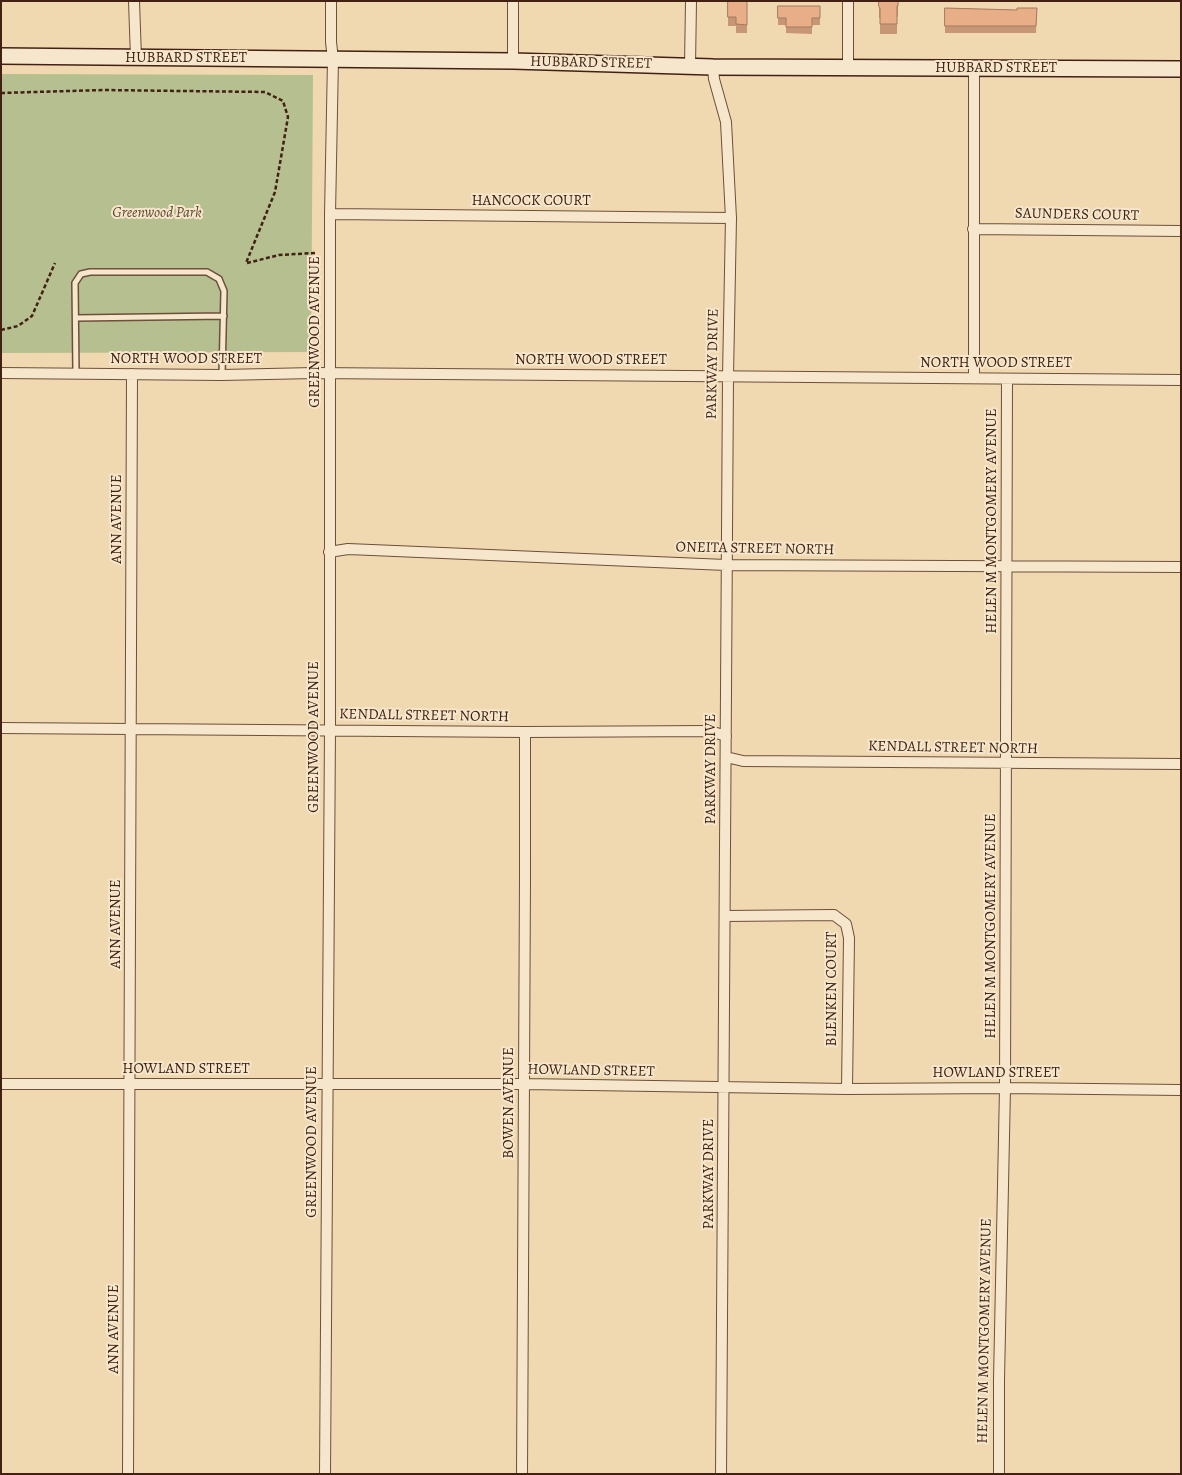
<!DOCTYPE html>
<html>
<head>
<meta charset="utf-8">
<style>
	body { margin:0 }
	#map { position:relative; width:1182px; height:1475px; overflow:hidden; background:#f0d8b1; font-family:Alegreya,serif }
	canvas { display:block }
	.frame { position:absolute; inset:0; border:2px solid #422113; pointer-events:none }
</style>
</head>
<body>
<div id="map">
<canvas width="1182" height="1475"></canvas>
<div class="frame"></div>
</div>
<script>
const context = document.querySelector('canvas').getContext('2d');
context.lineJoin = 'round';
function fill(path, color) {
  context.fillStyle = color;
  context.fill(path, 'evenodd');
}
function stroke(path, color, width, dash) {
  context.strokeStyle = color;
  context.lineWidth = width;
  context.lineCap = dash ? 'butt' : 'round';
  context.setLineDash(dash || []);
  context.stroke(path);
}
function write(font, color, halo, rows, align = 'center') {
  context.font = font + ' Alegreya,serif';
  context.lineWidth = 4;
  context.setLineDash([]);
  context.textBaseline = 'middle';
  context.strokeStyle = halo;
  context.fillStyle = color;
  for (const [text, x, y, turn = 0] of rows) {
    context.save();
    context.translate(x, y);
    context.rotate((+turn || 0) * Math.PI / 180);
    context.textAlign = isNaN(turn) ? turn : align;
    if (halo) context.strokeText(text, 0, 0);
    context.fillText(text, 0, 0);
    context.restore();
  }
}
fill(new Path2D(`
	M1 74 313 75 311 352 1 353Z`), '#b5bf8f');
const lane = new Path2D(`
	M76 318 224 316
	M76 374 75 283 81 274 90 272H207L219 279 224 291 222 375`);
const street = new Path2D(`
	M134 1 136 58
	M848 1V68
	M513 61V1
	M690 66 691 1
	M713 67 714 79 726 122 731 218 728 376 721 1474
	M974 67V378
	M330 214 731 218
	M973 229 1181 231
	M1 373 222 375 314 373 1181 380
	M329 552 348 549 726 565 1181 567
	M1 728 525 732 710 731 726 736
	M726 757 743 761 1181 764
	M725 916 834 915 846 924 849 938 847 1089
	M1 1084H524L847 1089 1005 1088 1181 1090
	M128 1474 132 374
	M325 1474 330 729V214L333 59 331 42V1
	M522 1474 525 879V732
	M999 1474V1380L1005 1088 1007 379`);
const secondary = new Path2D(`
	M1 56 513 61 713 67 1181 69`);
stroke(lane, '#6e4f3a', 8);
stroke(street, '#6e4f3a', 12);
stroke(secondary, '#422113', 18);
stroke(new Path2D(`
	M1 93 103 90 265 92 283 101 288 117 275 192 246 263
	M247 263 279 255 315 253
	M1 330 18 326 32 316 55 263`), '#422113', 2.5, [4, 2.5]);
stroke(lane, '#f5e6cc', 5);
stroke(street, '#f5e6cc', 10);
stroke(secondary, '#f5e6cc', 15);
fill(new Path2D(`
	M728 1H747V33H736V26H728Z
	M879 1H898V17H897V34H880V18H879Z
	M778 6H820V25H812V34L786 33V25H778Z
	M945 8 1017 10 1037 8 1036 33H945Z`), '#c79674');
const building = new Path2D(`
	M728 1H747V25L736 24V17H728Z
	M879 1H898V6H897V24H880V8L879 7Z
	M778 6H820V18H812V27H786V18H778Z
	M945 8 1017 10V8H1037L1036 26H945Z`);
fill(building, '#e7ae87');
stroke(building, '#a27a5e', 1);
write('15px', '#422113', '#f5e6cc', [
	["HUBBARD STREET",186,58],
	["HUBBARD STREET",591,63,1],
	["HUBBARD STREET",996,68],
	["HANCOCK COURT",531,201],
	["SAUNDERS COURT",1077,215,1],
	["GREENWOOD AVENUE",315,332,-90],
	["NORTH WOOD STREET",186,359],
	["NORTH WOOD STREET",591,360],
	["NORTH WOOD STREET",996,363],
	["PARKWAY DRIVE",713,364,-89],
	["ANN AVENUE",117,519,-90],
	["HELEN M MONTGOMERY AVENUE",992,521,-90],
	["ONEITA STREET NORTH",755,549,1],
	["KENDALL STREET NORTH",424,716,1],
	["GREENWOOD AVENUE",314,737,-90],
	["KENDALL STREET NORTH",953,748,1],
	["PARKWAY DRIVE",711,769,-90],
	["ANN AVENUE",116,924,-90],
	["HELEN M MONTGOMERY AVENUE",991,926,-90],
	["BLENKEN COURT",832,989,-90],
	["HOWLAND STREET",186,1069],
	["HOWLAND STREET",591,1071,1],
	["HOWLAND STREET",996,1073],
	["BOWEN AVENUE",509,1103,-90],
	["GREENWOOD AVENUE",312,1142,-90],
	["PARKWAY DRIVE",709,1174,-90],
	["ANN AVENUE",114,1329,-90],
	["HELEN M MONTGOMERY AVENUE",985,1331,-89]
]);
write('italic 15px', '#5f4832', '#f5e6cc', [
	["Greenwood Park",157,213]
]);
</script>
</body>
</html>
